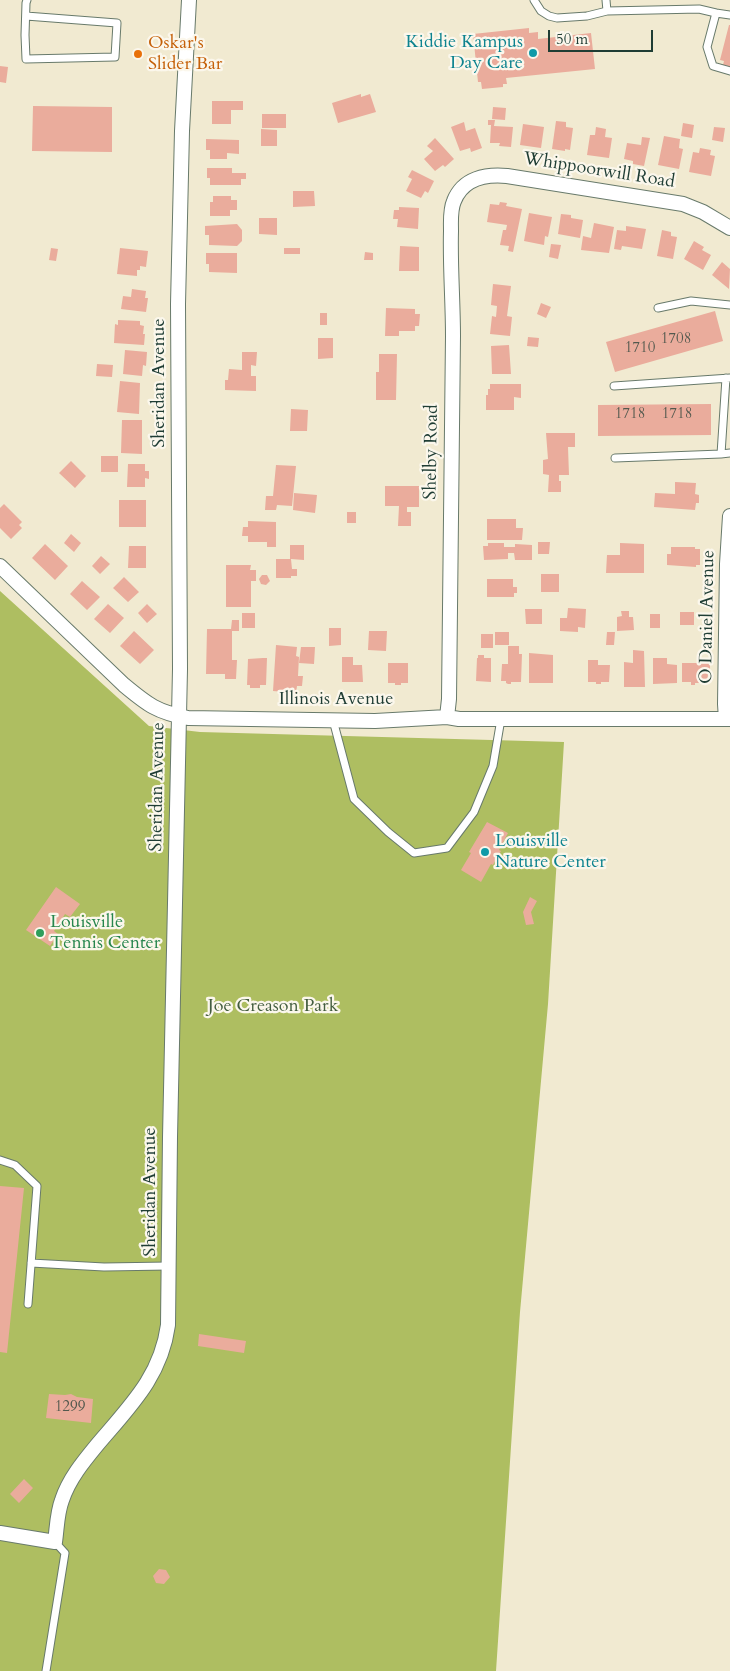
<!DOCTYPE html>
<html>
<head>
<meta charset="utf-8">
<style>
	body { margin:0 }
	#map { position:relative; width:730px; height:1671px; overflow:hidden; background:#f1ead1; font-family:Cardo,serif }
	canvas { display:block }
	.scale { position:absolute; left:548px; top:30px; width:105px; height:22px; box-sizing:border-box; border:2px solid #1f3d34; border-top:0; padding-left:6px; font-size:15px; line-height:18px; white-space:nowrap; color:#1f3d34; -webkit-text-stroke:4px #fbf7ec; paint-order:stroke }
</style>
</head>
<body>
<div id="map">
<canvas width="730" height="1671"></canvas>
<div class="scale">50 m</div>
</div>
<script>
const context = document.querySelector('canvas').getContext('2d');
context.lineJoin = 'round';
function fill(path, color) {
  context.fillStyle = color;
  context.fill(path, 'evenodd');
}
function stroke(path, color, width, dash) {
  context.strokeStyle = color;
  context.lineWidth = width;
  context.lineCap = dash ? 'butt' : 'round';
  context.setLineDash(dash || []);
  context.stroke(path);
}
function write(font, color, halo, rows, align = 'center') {
  context.font = font + ' Cardo,serif';
  context.lineWidth = 4.5;
  context.setLineDash([]);
  context.textBaseline = 'middle';
  context.strokeStyle = halo;
  context.fillStyle = color;
  for (const [text, x, y, turn = 0] of rows) {
    context.save();
    context.translate(x, y);
    context.rotate((+turn || 0) * Math.PI / 180);
    context.textAlign = isNaN(turn) ? turn : align;
    if (halo) context.strokeText(text, 0, 0);
    context.fillText(text, 0, 0);
    context.restore();
  }
}
fill(new Path2D(`
	M0 591 149 726 200 732 564 742 548 1004 520 1312 496 1671H0Z`), '#aebe61');
fill(new Path2D(`
	M729 25H730V67L723 65 724 61 720 60Z
	M529 28V33L538 32V39L591 33 595 69 506 78 507 84H503V87L482 89 481 82H478L473 34Z
	M0 66 8 67 6 83 0 82Z
	M361 94V97L370 94 376 112 338 123 332 103Z
	M212 101H243V110H231V124H212Z
	M33 106 112 107V152L32 151Z
	M493 107 506 108 505 120 492 119Z
	M262 114H286V128H262Z
	M488 120H495L494 126 513 127 511 147 499 146 500 143H490L491 125H488Z
	M556 121 566 122V127L573 128 570 150 565 149V151L552 149Z
	M464 122 466 131 475 128 482 148 471 152 470 148 460 151 451 127Z
	M683 123 694 125 692 138 681 136Z
	M523 124 544 127 541 148 520 145Z
	M596 127 606 129 605 137 612 138 609 158 587 155 590 135H595Z
	M714 127 725 128 723 142 712 140Z
	M261 129 277 130V146H261Z
	M664 136 680 139 679 148 683 149 679 169 658 165Z
	M642 137 650 138 644 166 633 164V161L624 159 627 143 641 145Z
	M435 138 454 159 445 167 443 165 435 171 424 159 433 151 427 146Z
	M206 139 239 140V154L227 153V159H210V150H206Z
	M700 148 711 150 710 155 715 156 711 176 689 172 693 152 699 153Z
	M207 168H232V173H246V179H241V185H210V178H207Z
	M412 170 434 181 428 193 425 191 421 198 406 191 412 179 408 177Z
	M293 191H314L315 206 293 207Z
	M213 196H231V200H237V210H230V216H210V202H213Z
	M500 202 507 203 506 206 522 209 513 252 508 251 509 246 500 245 503 230H506L507 225 487 222 490 204 499 205Z
	M399 207 419 208 418 229 397 227 398 219H393L394 210H399Z
	M529 213 552 217 548 237 545 236 544 245 524 241Z
	M561 214 571 215V218L583 220 580 238 558 234Z
	M259 218H277V235L259 234Z
	M594 223 614 227 609 253 581 250 583 236 591 238Z
	M237 224 242 230V241L237 246 209 245V235H205V226Z
	M626 226 646 229 642 249 622 246 621 250 614 249 617 230 626 231Z
	M662 230 671 232V236L677 237 673 259 657 256Z
	M694 241 704 247 702 250 711 255 703 270 684 259Z
	M551 244 561 245 558 259 549 257Z
	M400 246 419 247V271H399Z
	M51 248 58 249 56 261 49 260Z
	M120 248 148 251 146 267 140 266V270H137V276L117 274Z
	M284 248H300V254H284Z
	M365 252 373 253V260H364Z
	M206 253H237V273L209 272V264H206Z
	M722 262 730 269 729 289 712 275Z
	M493 284 511 286 507 316 512 317 510 336 490 334 492 316 496 317 497 306 491 305Z
	M132 289 146 291 145 298H148L146 312 121 309 123 296 131 297Z
	M541 303 551 307 546 318 537 314Z
	M386 308 415 309V314H420L419 326H415V331H399V336H385Z
	M715 311 723 341 615 372 606 342Z
	M320 313H327V325H320Z
	M118 320 140 321V325L144 326 143 334H145L144 345 114 343 115 324 118 325Z
	M528 337 539 338 538 347 527 346Z
	M318 338H333V358L318 359Z
	M509 345 511 374H492L491 346Z
	M125 350 147 352 146 366 143 365 142 376 123 374Z
	M242 352H257L256 366 251 365V376H256V391L225 390V380H228L229 369 242 370Z
	M379 354H397L396 400H376V372H379Z
	M97 364 113 365 112 377 96 376Z
	M120 381 140 383 139 414 117 412Z
	M490 384H521V398L514 397V410H486V395H488V389H490Z
	M711 404V435L598 436V405Z
	M291 409 308 410 307 431H290Z
	M122 420H142V454L121 453Z
	M546 433H575V447H568L569 475H559V481H561V492H548L549 475 543 474V460L548 459Z
	M101 456H118V472H101Z
	M71 461 86 476 75 488 59 473Z
	M128 464H145V471H149V479L145 478V487H127Z
	M276 465 296 466 292 506 277 505 276 510H265L266 496H273Z
	M675 482 696 483 695 494 699 495V503H696L695 510 654 507 655 493 675 494Z
	M385 486H419V507H407V512H411V526H398L399 506H385Z
	M294 493 317 495 315 513 293 510Z
	M119 500H146V527H119Z
	M4 504 22 522 19 525 22 528 11 539 0 528V508Z
	M347 512H356V523H347Z
	M487 519H516V528H523L522 540H487Z
	M248 521 276 522V547H267V542H248V536H242L243 527H248Z
	M71 534 81 543 74 552 64 543Z
	M538 542H550L549 554H538Z
	M488 543H504V547H515V544L532 545V560H515L514 553H508V559L484 560 483 546H488Z
	M620 543 644 544V573H606L607 555H620Z
	M45 544 68 566 55 580 32 558Z
	M290 545H304V560L291 559 292 569H297V576H291V578H276V559H290Z
	M129 546H146V568H128Z
	M671 547H695V549H700V565H696V567L667 565V554H671Z
	M101 556 110 564 100 574 92 566Z
	M226 565H251L250 570H256V581H251V607H226Z
	M541 574H559V592H541Z
	M262 575H267L270 581 266 585 261 584 259 579Z
	M124 577 139 592 128 602 113 588Z
	M487 579H513V587H517V593H514V597H487Z
	M82 581 100 597 87 610 70 594Z
	M108 604 124 618 110 633 94 619Z
	M147 604 157 614 147 623 138 613Z
	M568 608 586 609 585 628 578 627V632L560 631V618H567Z
	M525 609H542V624H526Z
	M621 611H629V617H633L634 630 617 631V617L622 616Z
	M680 612H694V625H680Z
	M242 613H255V628H242Z
	M650 614H660V628H650Z
	M232 620H239V631H232V660H237L236 679H225V674H206L207 629H231Z
	M329 628H341V645L329 646Z
	M134 631 154 650 140 664 120 646Z
	M369 631H387L386 651 368 650Z
	M495 632H509V645H495Z
	M607 632H615L614 645H606Z
	M481 634H493V648H481Z
	M276 645 297 647 296 656 299 657 298 676H303L302 686H297L296 693 273 691Z
	M508 646H519V654H522L521 682H511V684H508L506 683V681H501L502 664H508Z
	M301 647H315L314 664 299 663Z
	M633 650 644 651 645 687H624V662L633 663Z
	M529 653 553 655V683H529Z
	M478 655H484V658H491V682L476 681 477 658H478Z
	M342 657H353V665H362L363 682H342Z
	M263 658H267L266 685H260V688H250V685H247L248 659Z
	M653 658H667V664L677 665V683L653 684Z
	M588 660H598V665H610L609 682H601V684H596V682H588Z
	M388 663H408V683H401V685H395V683H388Z
	M682 663H710V674H708L707 683H695V685H691V682H682Z
	M487 822 508 833 499 850 501 851 496 859 493 865 491 864 481 882 461 870 471 853 469 852Z
	M56 887 80 904 70 917 65 914 54 931 58 934 50 946 26 930Z
	M530 897 537 901 531 912 534 924 526 925 523 912Z
	M0 1186 24 1188 7 1353 0 1352Z
	M199 1334 246 1341 244 1353 198 1346Z
	M49 1394 65 1395 71 1394 77 1397 93 1399 91 1423 46 1418Z
	M24 1479 33 1488 19 1503 10 1494Z
	M159 1569 166 1570 170 1577 164 1584 156 1583 153 1576Z`), '#eaac9c');
const lane = new Path2D(`
	M534 0 541 11 549 16 557 18 587 16 607 11 699 9 716 13
	M606 0 607 11
	M730 15 716 13 707 47 713 66 730 71
	M26 16 117 23 115 57 26 59 25 35 26 3 27 0
	M658 308 691 301 730 305
	M726 378 721 454 730 453
	M614 386 730 378
	M615 458 721 454
	M333 720 354 799 388 832 414 853 447 848 474 812 493 766 501 719
	M0 1160 15 1165 37 1186 28 1304
	M31 1263 104 1267 169 1266
	M46 1671 65 1553 55 1542`);
const street = new Path2D(`
	M0 566 124 685C148 705 157 712 188 718L375 721 447 717 459 719H730
	M447 717 449 699C450 578 452 457 453 336 453 301 450 266 451 231 451 221 450 210 454 201 463 178 486 174 507 176L683 204 703 212 730 228
	M726 719 725 704 727 564 730 516
	M0 1533 55 1542C57 1528 57 1513 62 1500 69 1479 83 1462 97 1445 129 1407 161 1377 168 1325L170 1137 180 669 178 304 182 131 189 0`);
stroke(lane, '#687a6b', 9);
stroke(street, '#687a6b', 16);
stroke(lane, '#fff', 7);
stroke(street, '#fff', 14);
for (const [x, y, r, color] of [
	[533,53,5,"#0f9aa8"],
	[138,54,5,"#e8710a"],
	[485,852,5,"#0f9aa8"],
	[40,933,5,"#2e9e5b"]
]) {
  const dot = new Path2D();
  dot.arc(x, y, r, 0, 2 * Math.PI);
  context.fillStyle = color;
  context.fill(dot);
  stroke(dot, '#fbf7ec', 2);
}
write('15px', '#52594e', null, [
	["1708",676,340],
	["1710",640,349],
	["1718",630,415],
	["1718",677,415],
	["1299",70,1408]
]);
write('18px', '#0d838f', '#fbf7ec', [
	["Kiddie Kampus",523,43],
	["Day Care",523,64],
	["Louisville",495,842,"left"],
	["Nature Center",495,863,"left"]
], 'right');
write('18px', '#c56008', '#fbf7ec', [
	["Oskar's",148,44],
	["Slider Bar",148,65]
], 'left');
write('18px', '#1f3d34', '#fbf7ec', [
	["Whippoorwill Road",599,171,9],
	["Sheridan Avenue",160,383,-90],
	["Shelby Road",432,452,-89],
	["O Daniel Avenue",708,617,-89],
	["Illinois Avenue",336,700],
	["Sheridan Avenue",158,787,-89],
	["Sheridan Avenue",151,1192,-90]
]);
write('18px', '#27864d', '#fbf7ec', [
	["Louisville",50,923],
	["Tennis Center",50,944]
], 'left');
write('18px', '#435d3f', '#fbf7ec', [
	["Joe Creason Park",273,1007]
]);
</script>
</body>
</html>
